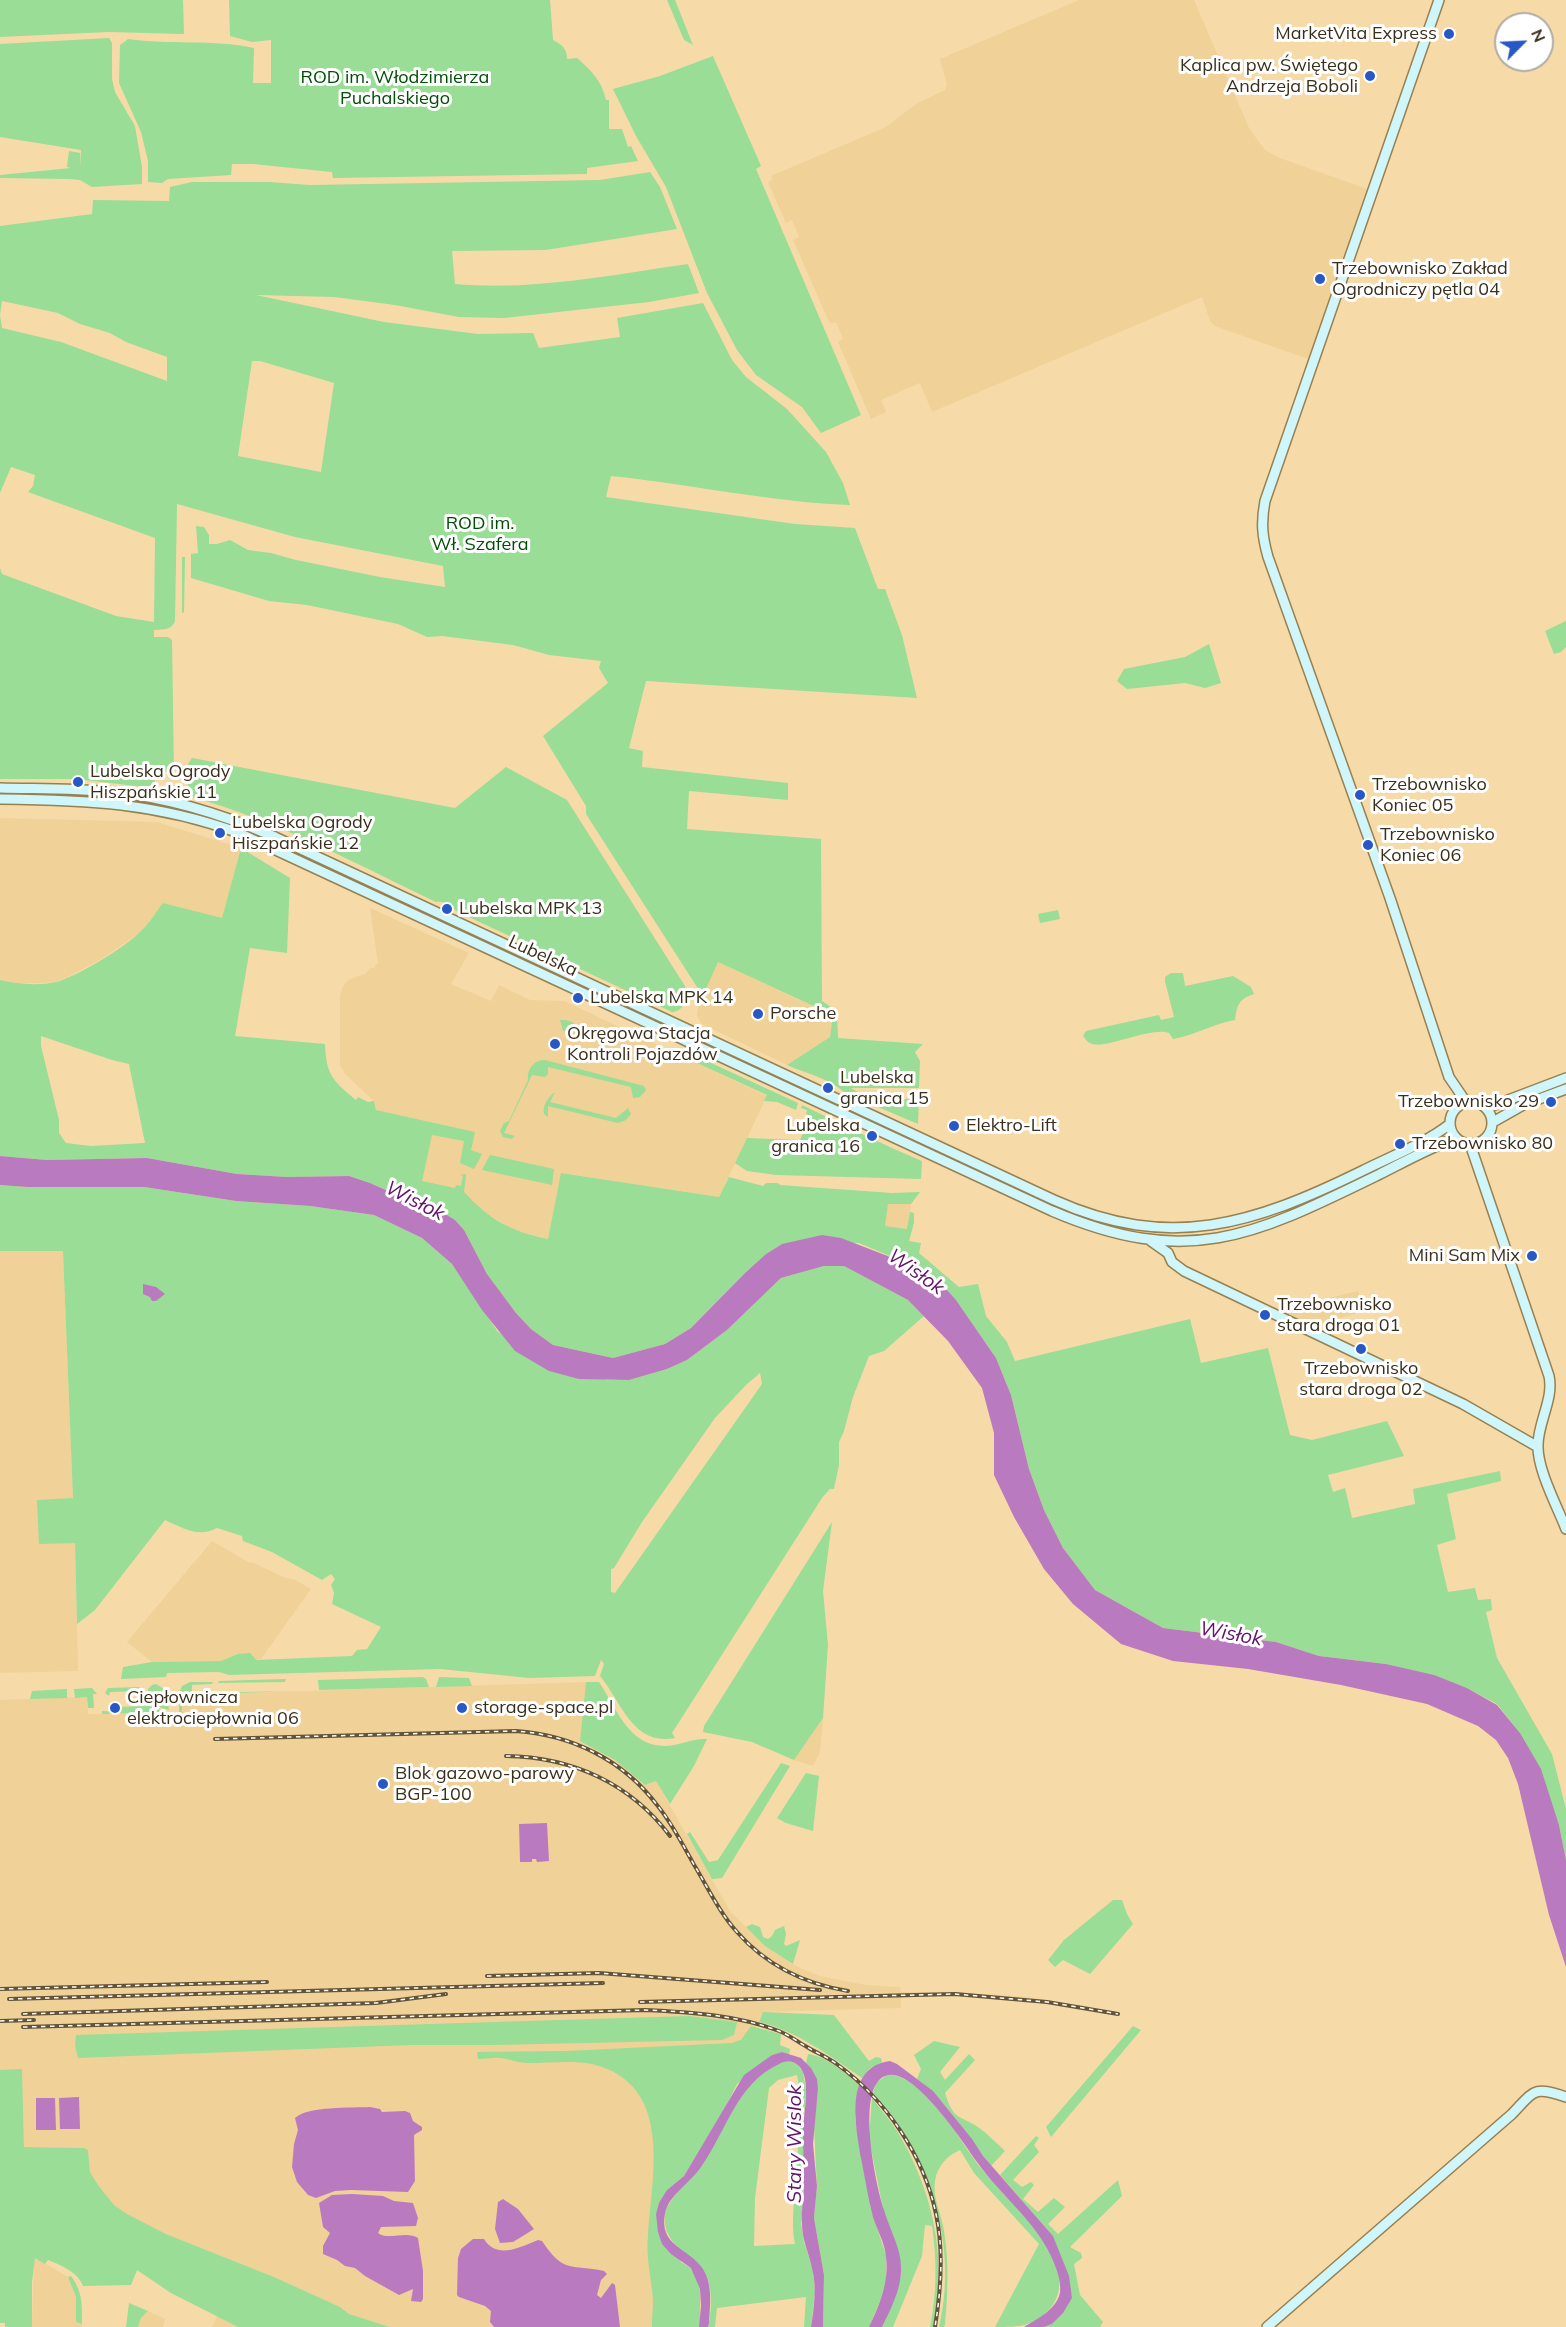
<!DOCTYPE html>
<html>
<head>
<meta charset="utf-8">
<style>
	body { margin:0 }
	#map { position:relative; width:1566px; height:2327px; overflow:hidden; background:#f6dba8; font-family:Mulish,sans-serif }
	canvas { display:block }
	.north { position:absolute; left:1494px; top:12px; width:60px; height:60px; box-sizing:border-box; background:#fff; border:2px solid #b0aca4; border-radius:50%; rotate:66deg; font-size:16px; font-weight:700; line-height:24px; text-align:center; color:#3a2f1b }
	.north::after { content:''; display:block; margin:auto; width:21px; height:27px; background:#2858c6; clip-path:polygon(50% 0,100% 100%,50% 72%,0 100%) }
</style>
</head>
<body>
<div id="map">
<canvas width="1566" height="2327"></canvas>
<div class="north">N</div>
</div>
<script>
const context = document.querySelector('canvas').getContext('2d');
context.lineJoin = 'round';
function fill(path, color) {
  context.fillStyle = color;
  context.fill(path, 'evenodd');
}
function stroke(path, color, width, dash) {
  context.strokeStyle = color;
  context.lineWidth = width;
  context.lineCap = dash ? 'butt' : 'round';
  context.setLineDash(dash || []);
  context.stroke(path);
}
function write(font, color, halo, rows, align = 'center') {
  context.font = font + ' Mulish,sans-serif';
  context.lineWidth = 6;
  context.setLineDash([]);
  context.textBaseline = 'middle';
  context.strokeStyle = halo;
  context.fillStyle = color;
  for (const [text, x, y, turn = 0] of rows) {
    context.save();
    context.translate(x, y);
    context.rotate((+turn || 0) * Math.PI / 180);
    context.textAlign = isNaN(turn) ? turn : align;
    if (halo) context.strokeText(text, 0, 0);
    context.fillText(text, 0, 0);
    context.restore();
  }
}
fill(new Path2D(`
	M1079 0H1194L1249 128 1264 149 1277 157 1367 189 1308 359 1215 326 1210 321 1202 297 932 412 920 383 881 400 886 412 871 419 838 342 843 339 836 322 830 324 793 240 799 237 792 220 786 223 768 182 772 180 771 176 886 127 916 104 945 90 947 85 940 59Z
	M0 818 157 822 241 848 222 919 164 903 141 932 103 958 68 977 55 982 39 983H14L0 980Z
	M370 908 469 953 451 984 491 1001 499 985 530 1000 564 1001 767 1096 719 1197 562 1173 548 1239 512 1229 478 1208 418 1182 428 1126 475 1132 376 1110 375 1102 345 1074 340 1065V997L342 988 348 980 365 974 370 968H375L376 964H378Z
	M718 962 833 1016 830 1037 787 1065 702 1024 697 1016 698 1006Z
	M888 1203 911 1204 908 1229 885 1226Z
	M0 1251H63L73 1498 37 1501 75 1542 78 1671 0 1673Z
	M1358 1291 1365 1311 1312 1326 1276 1311Z
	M212 1541 250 1563 252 1562 283 1577 295 1580 311 1589 261 1659 255 1660 238 1654 221 1661 152 1662 127 1642Z
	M586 1682 580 1741 615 1760 645 1785 656 1781 730 1911 765 1946 796 1966 819 1976 866 1985 900 1987 901 1992H954L1027 1997 1109 2010 1119 2013V2016L1047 2004 954 1996 901 1997V2008L763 2012 746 2048 667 2190 668 2327H390L349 2314 340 2307 274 2277 166 2234 127 2214 114 2205 98 2185 90 2172 88 2150 84 2148 24 2147 22 2070H0V1700L87 1697 88 1714 179 1712 182 1711V1695Z
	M823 1718 820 1752 813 1766 794 1760Z
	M34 2257 68 2277 76 2297V2322L82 2324V2327H32Z
	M148 2311 165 2319 163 2327H138L141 2318Z
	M217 2316 238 2327H212Z`), '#f0d197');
fill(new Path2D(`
	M0 0H183L184 34 108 32 0 37Z
	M229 0H550L553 40C562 45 567 48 567 59L577 58C591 70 602 81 606 100H609V129H622L628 147 631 146 638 161 587 168V174L333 178 332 172 253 164H232L231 175 168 179 162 183 148 182V161L141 132 119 83 120 45 128 39C170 45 212 39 254 48L253 83H271V40L252 42 230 36Z
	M667 0H675L693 45 684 40Z
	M109 38 112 43V79L115 92 135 126 142 167V184L92 187 80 180 69 179 0 178V175L71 168 67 167 69 151 80 153V167L81 150 0 137V44Z
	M713 56 761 166 756 169 861 415 821 433 802 407 756 375 737 350 707 293 666 187 636 136 613 89 660 76Z
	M650 172 660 187 677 229 546 250 452 251 455 284C534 291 610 275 688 264L699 293 649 302 504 318 459 317 395 305 334 297 256 295 384 322 478 334 533 333 539 348 620 337 617 318 703 303 732 360 746 377 787 409 826 452 843 483 850 505C769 502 691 484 611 476L606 497 795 524 855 528 876 584 878 589H885L902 635 917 698 646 681 629 748 643 751 642 767 788 783V800L689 791 687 829 821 839 822 1001 837 1011 838 1038 923 1044 915 1052 920 1061 919 1088H851L870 1099H919L918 1124 845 1093C829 1078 807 1074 787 1065L830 1037 833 1015 718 962 705 991 697 987 586 814V806L543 736 608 683 599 668 601 661 549 655 513 645 442 636 427 637 398 624 307 605 269 601 191 578V554L198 553 196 526 204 527 209 535V544H217L230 540 248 550 271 553 296 560 380 577 445 587 443 566 295 537 177 504 175 621C171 631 163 629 154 630V637H168L172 640 174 773 156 771 154 786 144 787 76 779H0V568L2 574 116 616 154 622 155 538 28 492 33 486 35 475 11 467 0 493V226L92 214 93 200 169 201 170 187 192 182H269L310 185 600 180ZM2 301 58 313 80 324 110 333 126 342 167 357V381L61 342 2 328 0 315ZM252 361H260L334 383 321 472 238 456Z
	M182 557H185L184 613 182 612Z
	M1566 621V647L1561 652 1554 654 1545 631Z
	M1209 644 1221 683 1205 688 1185 683 1127 689 1117 681 1124 669 1185 657Z
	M192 758 455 808 506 767 567 800 685 986C686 997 686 1011 672 1012L456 911C451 905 444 901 436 902 356 864 277 820 191 797L188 794V764Z
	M241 848 290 878 287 953 250 948 235 1036 325 1044C326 1075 333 1081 356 1100L358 1097 368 1102 374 1101 376 1110 475 1132 471 1150 482 1154 474 1169 460 1163 464 1141 432 1135 422 1181 455 1188 456 1185 461 1186 463 1176 460 1175 466 1174 464 1192C490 1220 510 1231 548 1239L561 1173 719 1197 729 1177 763 1186 766 1183H778L780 1185 892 1193 920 1192 911 1204H888L885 1226 907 1229 910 1212 914 1213V1223L909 1241 921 1243 919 1253 959 1287 978 1284 986 1316 1007 1342 1015 1361 1190 1319 1201 1363 1268 1348 1290 1435 1312 1440 1387 1421 1404 1456 1328 1475 1333 1492 1345 1488 1352 1518 1415 1504 1413 1489 1500 1471 1501 1481 1447 1494 1456 1539 1437 1545 1448 1592 1475 1588 1478 1600 1491 1599 1492 1610 1486 1612 1497 1658 1552 1754 1566 1809V1860L1559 1825 1520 1733 1497 1704 1467 1688 1434 1676 1386 1664 1319 1656 1276 1642 1163 1628 1095 1590 1063 1548 1044 1510 1029 1469 1011 1395 996 1358 956 1300 911 1265 859 1243 782 1244 766 1254 745 1273 691 1328 665 1344 613 1358 553 1345 531 1329 516 1313 487 1274 464 1230 455 1220 447 1215 402 1199 388 1191 370 1183 349 1176 287 1177 237 1174 147 1158 47 1160 0 1156V980C17 984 38 986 56 982 78 976 124 948 140 932 149 924 156 912 163 903L222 918ZM41 1036 112 1060 129 1064 145 1143 91 1146 66 1143 59 1133V1120L41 1046Z
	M1058 910 1060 919 1040 923 1038 914Z
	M1171 973H1183L1185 986 1233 976 1251 987 1254 994C1239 999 1237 1005 1235 1020 1213 1024 1195 1035 1173 1039L1169 1033C1151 1026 1103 1051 1090 1043 1087 1042 1085 1038 1083 1036L1086 1031 1159 1015 1161 1020 1174 1017 1165 981V977Z
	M560 1020C573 1019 581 1027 584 1038L580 1033 563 1031Z
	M683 1050 798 1103 796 1110 777 1102 764 1101 767 1095 675 1053Z
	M545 1060 644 1086 646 1090 640 1097 633 1098 631 1087 548 1067V1074L545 1077 532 1075 504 1133 515 1136 512 1139 503 1137 500 1131 504 1123 509 1121 528 1080C527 1070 533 1060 545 1060Z
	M555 1092 550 1102 616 1118 628 1108 631 1114 626 1120 618 1123 548 1106V1117L544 1114C542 1106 548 1097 555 1092Z
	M802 1105C842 1124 881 1144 922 1161L921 1179 776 1175 747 1171 735 1163 747 1138 800 1140 811 1116 806 1114 807 1110 801 1108Z
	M490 1155 554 1169 552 1185 482 1170Z
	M0 1185 27 1187H144L236 1201 310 1206 374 1215 422 1238 452 1264 498 1332 607 1380H629L667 1369 687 1360 727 1330 781 1278 824 1266H844L908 1300 924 1316 884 1351 869 1356 853 1397 844 1431 839 1442V1465L834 1489H830L822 1498 672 1733 675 1738C632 1746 622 1702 600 1676L604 1664 601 1660 595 1676 529 1678 440 1669 229 1675 219 1672 167 1673 166 1677 121 1679 123 1667 152 1662 221 1661 238 1654 250 1653 256 1660 352 1656 357 1650 367 1649 381 1627 332 1604 334 1593 331 1585 335 1579 331 1574 322 1580 272 1552 243 1541 242 1536 217 1528C198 1538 183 1528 165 1520L95 1610 77 1624 75 1543 39 1544 37 1500 73 1498 63 1251H0ZM760 1373 762 1384 615 1593 611 1592V1569L614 1568 642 1522 715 1418 746 1385Z
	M832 1522 823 1591 828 1645 823 1718 794 1760 752 1742 703 1732 704 1726Z
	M423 1677 426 1679 429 1687 319 1690 318 1680Z
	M439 1677 469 1678 472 1686 436 1687Z
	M286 1679 285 1682 218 1683 219 1681Z
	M213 1682 212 1684 192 1685V1693L294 1691 182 1695V1712H179V1693L182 1686 190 1682Z
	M586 1682H599C616 1707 629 1748 667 1746 681 1745 692 1738 707 1739L694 1766 670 1804 656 1781 645 1785 615 1760 580 1741Z
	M156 1684 166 1690 169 1710 149 1704 148 1689 152 1685Z
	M139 1687 143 1691 139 1695 138 1691 110 1692 109 1696 105 1693 108 1688Z
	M92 1688 97 1694H93L94 1708H88L87 1697 75 1698 74 1689Z
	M67 1689V1698L30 1699 32 1691Z
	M149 1706 166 1712 102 1714V1711L117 1712V1707Z
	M781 1763 790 1766 722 1878 712 1879 687 1834 690 1832 709 1862 718 1860Z
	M806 1773 819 1776 813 1831 786 1823 777 1818Z
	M1113 1900H1122L1127 1914 1133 1924 1090 1974 1063 1960 1055 1967 1048 1960 1064 1940Z
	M752 1924 760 1927 763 1937 768 1939 772 1936 775 1930 784 1926 786 1934 784 1944 786 1946 800 1940 793 1964 765 1946 746 1927Z
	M763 2012 834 2015 869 2061 876 2057 881 2058 882 2062 869 2069 862 2078C830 2056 797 2031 759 2022Z
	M689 2016 737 2022 734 2035 722 2040 494 2045H410L78 2058 75 2046 76 2035Z
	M751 2026 781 2034 780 2045 790 2049 789 2055 782 2052 772 2055 737 2084 724 2110 684 2176 667 2190 656 2214 681 2262 691 2268 695 2275 700 2289V2325L699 2327H652C652 2315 654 2302 652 2290 650 2272 646 2255 648 2236 652 2173 674 2084 592 2064 572 2060 548 2063 528 2063 518 2063 510 2059 501 2058 494 2057 485 2059 478 2059L477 2052 566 2051 732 2043 741 2040Z
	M1133 2026 1141 2030 1051 2137 1046 2127Z
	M934 2041 960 2047 940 2072 945 2080 969 2054 975 2060 945 2093C954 2121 958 2114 978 2127 988 2134 996 2143 1005 2151L991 2166C966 2136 949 2103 917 2079L921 2069 914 2055Z
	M808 2054C828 2057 844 2072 859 2085L855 2119 873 2216 886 2255V2287L869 2327H823L824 2275 814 2218 817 2186 814 2127 818 2089 806 2063Z
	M783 2061H791L798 2065 803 2072 806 2091 803 2127 804 2193 801 2223 804 2242 813 2269 815 2293 811 2327H804L806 2297 717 2308 715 2327H708C712 2312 713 2284 704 2271 701 2267 696 2264 693 2261 675 2246 662 2235 665 2210L751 2083 768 2068ZM797 2075C805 2116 795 2160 794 2202 793 2216 792 2230 795 2244L754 2246 755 2198 769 2088 778 2080Z
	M22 2069 24 2147 84 2148 88 2150 90 2172 98 2185 114 2205 127 2214 166 2234 274 2277 340 2307 349 2314 390 2327H238L171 2293 137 2270 131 2285 83 2286C78 2272 61 2265 48 2260L45 2264 35 2258 32 2282V2327H5V2323H0V2070Z
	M888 2074C931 2080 959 2143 985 2173 1010 2203 1083 2264 1052 2306 1035 2327 1019 2327 995 2327L1039 2244 974 2173 960 2150C948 2155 937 2166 935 2181 932 2197 942 2215 944 2231 949 2262 948 2292 945 2324L944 2327H939C959 2247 930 2151 873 2093L876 2083Z
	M872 2098C880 2109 890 2120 897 2131 933 2190 948 2259 933 2327H930C937 2294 937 2259 932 2226L925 2225 922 2256 893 2327H882L901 2276 896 2245 883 2209 869 2138Z
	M1036 2136 1039 2138 1034 2145 1039 2152 1013 2180 1022 2187 1031 2182 1034 2185 1023 2199 1038 2212 1054 2198 1065 2207 1048 2224 1058 2234 1118 2180 1122 2196 1070 2247 1081 2253 1082 2258 1074 2264 1080 2295 1103 2322 1100 2327H1044L1052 2324 1072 2298 1053 2236 1000 2175Z
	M71 2276C83 2292 82 2305 82 2324L76 2322V2297L68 2277Z
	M129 2303 148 2311 141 2318 138 2327H126Z`), '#99dd96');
fill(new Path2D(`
	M0 1156 47 1160 147 1158 237 1174 287 1177 349 1176 370 1183 388 1191 402 1199 447 1215 455 1220 464 1230 487 1274 516 1313 531 1329 553 1345 613 1358 665 1344 691 1328 745 1273 766 1254 782 1244 822 1235 841 1238 911 1265 945 1288 956 1300 996 1358 1011 1395 1029 1469 1044 1510 1063 1548 1095 1590 1163 1628 1276 1642 1319 1656 1386 1664 1434 1675 1467 1688 1497 1705 1520 1733 1541 1769 1559 1825 1566 1860V1967L1549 1915 1518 1784 1508 1758 1496 1740 1478 1726 1427 1704 1341 1685 1248 1669 1173 1661 1121 1644 1073 1604 1044 1569 1014 1517 994 1475V1433L982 1388 948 1341 908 1300 844 1266H824L781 1278 727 1330 687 1360 667 1369 629 1380 579 1379 549 1371 515 1351 482 1310 452 1264 422 1238 374 1215 310 1206 236 1201 144 1187H27L0 1185Z
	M143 1284 156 1287 165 1294 156 1301H152L150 1297 143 1294Z
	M547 1823 549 1861 537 1862 536 1859H532V1862H520L519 1824Z
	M782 2052 801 2058 811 2068 817 2079 818 2089 813 2144 817 2186 814 2218 824 2275 823 2327H811C814 2307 817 2288 812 2268 809 2253 802 2240 802 2224 801 2214 803 2203 804 2192 804 2173 803 2153 803 2133 803 2116 812 2079 799 2066 793 2060 786 2060 779 2064 737 2083 726 2132 701 2167 691 2182 669 2195 665 2213 658 2246 689 2248 703 2269 713 2284 710 2306 709 2323L708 2327H699L701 2306 700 2289 691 2268 671 2254 662 2244 658 2232 656 2214 659 2203 667 2190 684 2176 744 2075 772 2055Z
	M890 2061 897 2064 933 2091 972 2139 983 2156 1053 2236 1069 2276 1072 2298 1063 2313 1052 2324 1044 2327H1024C1037 2319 1056 2310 1060 2293 1061 2286 1059 2277 1057 2271 1043 2226 1003 2199 977 2162 963 2142 912 2064 885 2076 855 2088 876 2186 884 2210 889 2228 901 2248 901 2267 902 2287 891 2309 882 2327H869C880 2304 889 2283 886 2257 885 2243 877 2230 873 2217 868 2198 865 2178 861 2158 856 2126 843 2067 890 2061Z
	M79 2097 80 2129H60L59 2098Z
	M36 2098H55L56 2130H36Z
	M370 2107 380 2109 382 2112 405 2111 410 2113 413 2121 422 2127V2130L414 2135 415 2181 408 2192 351 2190 335 2191 316 2198 308 2195 297 2182 292 2167 294 2144 298 2130 295 2118C308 2106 352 2108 370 2107Z
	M352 2194 383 2196 394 2201 413 2203 418 2218 416 2226 381 2227 378 2233C388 2241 406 2230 418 2238L423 2271V2299L421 2302 411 2301 413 2289 399 2295 365 2276 355 2268 345 2266 337 2260 323 2254V2246L330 2233 323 2227 319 2203 332 2195Z
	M503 2199 518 2209 534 2229 513 2242 500 2243 495 2229 498 2202Z
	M473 2239H484C497 2260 520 2247 538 2240L542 2241C564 2274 571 2264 604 2271L607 2274 601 2280 597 2295 601 2298 612 2283 615 2285 620 2327H494L490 2322 491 2311 485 2306 459 2297 457 2295 458 2258 461 2249Z`), '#ba7ac0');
const secondary = new Path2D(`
	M1439 0 1265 501C1261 522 1262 536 1268 557L1390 898 1449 1077 1466 1102
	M0 788C37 789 74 788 111 792 168 797 222 814 275 837L1054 1200C1170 1252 1254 1224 1362 1171 1392 1156 1424 1144 1450 1124
	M0 799C87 800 157 803 239 833L1052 1211C1188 1269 1253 1236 1378 1175 1404 1162 1429 1148 1456 1138
	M1450 1123a21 21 0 1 1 42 0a21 21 0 1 1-42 0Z
	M1487 1108 1566 1078
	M1493 1122 1523 1105 1566 1089
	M1470 1144 1549 1376C1554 1399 1538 1422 1538 1445 1537 1469 1557 1506 1566 1529
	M1151 1241 1168 1253 1172 1262 1184 1271 1463 1404 1538 1447
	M1267 2327 1512 2114C1535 2090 1533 2086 1566 2097`);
stroke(secondary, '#98804f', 12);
stroke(secondary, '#cff6fa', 9);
const rail = new Path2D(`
	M215 1739 516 1731C572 1735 623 1760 657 1805 671 1822 682 1843 693 1863 707 1886 719 1912 737 1932 766 1965 805 1984 848 1991
	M506 1756C572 1757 630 1783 670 1836
	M487 1976 599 1973 820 1990
	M0 1989 267 1982
	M9 1999 603 1983
	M640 2002 955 1994 1047 2002 1118 2014
	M23 2014 376 2003 446 1994
	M0 2021 34 2020
	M23 2027 645 2010C690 2012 737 2015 779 2031 789 2035 798 2042 807 2047 817 2053 829 2058 838 2065 886 2100 924 2156 936 2214 944 2251 941 2290 935 2327`);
stroke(rail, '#625339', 4);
stroke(rail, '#fff', 1.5, [4.5]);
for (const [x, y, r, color] of [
	[1449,34,6,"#2858c6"],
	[1370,76,6,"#2858c6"],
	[1320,279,6,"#2858c6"],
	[78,782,6,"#2858c6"],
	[1360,795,6,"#2858c6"],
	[220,833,6,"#2858c6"],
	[1368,845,6,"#2858c6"],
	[447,909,6,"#2858c6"],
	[578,998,6,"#2858c6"],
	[758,1014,6,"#2858c6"],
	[555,1044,6,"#2858c6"],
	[828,1088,6,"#2858c6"],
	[1551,1102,6,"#2858c6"],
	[954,1126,6,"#2858c6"],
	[872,1136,6,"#2858c6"],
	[1400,1144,6,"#2858c6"],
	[1532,1256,6,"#2858c6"],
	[1265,1315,6,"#2858c6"],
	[1361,1349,6,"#2858c6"],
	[115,1708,6,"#2858c6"],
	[462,1708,6,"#2858c6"],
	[383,1784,6,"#2858c6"]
]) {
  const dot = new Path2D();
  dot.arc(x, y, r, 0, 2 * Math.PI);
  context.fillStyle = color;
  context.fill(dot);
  stroke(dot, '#fff', 2);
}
write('18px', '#3a2f1b', '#fff', [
	["MarketVita Express",1437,34,"right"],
	["Kaplica pw. Świętego",1358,66,"right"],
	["Andrzeja Boboli",1358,87,"right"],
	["Trzebownisko Zakład",1332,269],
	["Ogrodniczy pętla 04",1332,290],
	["Lubelska Ogrody",90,772],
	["Hiszpańskie 11",90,793],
	["Trzebownisko",1372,785],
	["Koniec 05",1372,806],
	["Lubelska Ogrody",232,823],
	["Hiszpańskie 12",232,844],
	["Trzebownisko",1380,835],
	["Koniec 06",1380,856],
	["Lubelska MPK 13",459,909],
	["Lubelska MPK 14",590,998],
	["Porsche",770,1014],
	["Okręgowa Stacja",567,1034],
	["Kontroli Pojazdów",567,1055],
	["Lubelska",840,1078],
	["granica 15",840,1099],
	["Trzebownisko 29",1539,1102,"right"],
	["Lubelska",860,1126,"right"],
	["granica 16",860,1147,"right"],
	["Elektro-Lift",966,1126],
	["Trzebownisko 80",1412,1144],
	["Mini Sam Mix",1520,1256,"right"],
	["Trzebownisko",1277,1305],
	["stara droga 01",1277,1326],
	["Trzebownisko",1361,1369,"center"],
	["stara droga 02",1361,1390,"center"],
	["Ciepłownicza",127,1698],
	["elektrociepłownia 06",127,1719],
	["storage-space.pl",474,1708],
	["Blok gazowo-parowy",395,1774],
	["BGP-100",395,1795]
], 'left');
write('18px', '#004e06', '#fff', [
	["ROD im. Włodzimierza",395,78],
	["Puchalskiego",395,99],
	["ROD im.",480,524],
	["Wł. Szafera",480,545]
]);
write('18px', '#3a2f1b', '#fff', [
	["Lubelska",543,956,25]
]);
write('italic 20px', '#62126b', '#fff', [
	["Wisłok",415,1201,27],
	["Wisłok",916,1272,35],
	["Wisłok",1231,1634,10],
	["Stary Wislok",795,2144,-90]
]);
</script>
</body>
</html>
